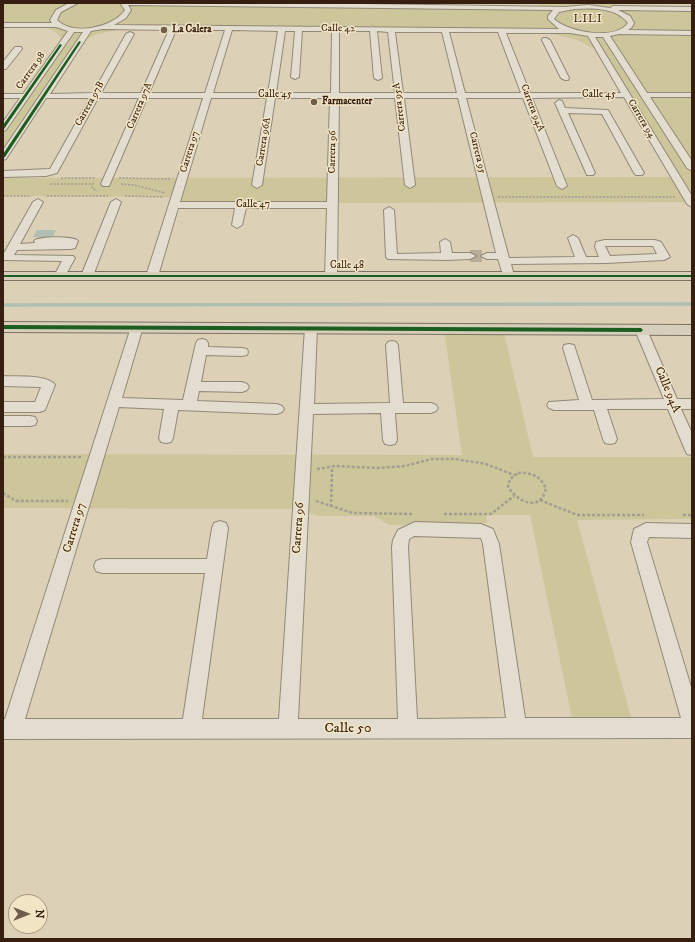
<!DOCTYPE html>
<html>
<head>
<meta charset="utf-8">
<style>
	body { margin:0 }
	#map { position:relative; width:695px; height:942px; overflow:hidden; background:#dcd1b6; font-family:"IM FELL DW Pica",serif }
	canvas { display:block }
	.frame { position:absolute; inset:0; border:4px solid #361f11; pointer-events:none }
	.north { position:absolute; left:8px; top:894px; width:40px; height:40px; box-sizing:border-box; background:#f2e5c6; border:1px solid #a7967e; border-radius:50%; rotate:90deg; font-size:11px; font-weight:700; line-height:16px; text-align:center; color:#361f11 }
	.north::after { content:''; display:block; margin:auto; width:14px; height:18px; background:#705d4b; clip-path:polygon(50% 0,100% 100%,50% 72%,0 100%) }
</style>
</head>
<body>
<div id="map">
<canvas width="695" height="942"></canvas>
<div class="frame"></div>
<div class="north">N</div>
</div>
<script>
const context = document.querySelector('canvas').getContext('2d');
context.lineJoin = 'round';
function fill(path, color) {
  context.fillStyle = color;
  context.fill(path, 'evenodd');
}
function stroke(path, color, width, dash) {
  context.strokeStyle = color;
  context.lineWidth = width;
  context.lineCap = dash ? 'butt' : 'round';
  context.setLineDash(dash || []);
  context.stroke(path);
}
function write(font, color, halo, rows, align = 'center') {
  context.font = font + ' "IM FELL DW Pica",serif';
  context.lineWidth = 3;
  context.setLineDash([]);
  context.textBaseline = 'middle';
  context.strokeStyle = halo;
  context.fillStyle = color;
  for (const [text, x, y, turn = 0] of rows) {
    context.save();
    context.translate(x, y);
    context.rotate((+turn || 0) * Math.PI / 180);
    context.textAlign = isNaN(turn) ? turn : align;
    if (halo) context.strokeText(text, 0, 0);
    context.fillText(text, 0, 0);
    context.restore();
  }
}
fill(new Path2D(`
	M3 3H152L526 8 548 3H609L625 6 692 9V33H689L692 36V204L691 202 332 203 174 205 176 197 3 196V178L676 177 597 50 577 40 541 31 121 29 98 34 80 42 3 157V128L62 40C53 21 20 26 3 25Z
	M444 329H503L533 457H692V519L577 520 634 728H574L530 515H486L487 523 389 525 374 516H317L300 509 3 508V454L462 455Z`), '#ccc69a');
fill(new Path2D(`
	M37 230H56L53 237H33Z`), '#afbfb3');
stroke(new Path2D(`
	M3 305 692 304`), '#afbfb3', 3.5);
stroke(new Path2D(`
	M470 256H487`), '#bbad95', 12, [12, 6]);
const minor = new Path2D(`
	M69 3H78L61 12 57 20C72 36 113 28 125 10L120 3H297L565 7 588 5 610 8 613 6 692 7V11L618 10 630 16 634 23 632 27 628 30 692 31V35L619 34 610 36 647 93H692V97H650L692 161V171L687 168 603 37H595L692 196V207L687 204 624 97 532 98 567 186 562 189 557 186 523 98H466L509 258 575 257 568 238 573 235 578 238 586 257H599L595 247 596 242 605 240H655L661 242 670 257 664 260 606 263 511 264 514 276 512 278H504L498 259H487L481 256 487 253H496L458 98H404L415 185 410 188 405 185 395 98H339L337 276 335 278H327L325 276 327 208H246L242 225 237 228 232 225 235 208H178L158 276 156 278H148L146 276 203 98H147L109 186H103L101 184 139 98H98L57 173 46 176 3 177V171L50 169 90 98H46L6 159 3 160V150L83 32H74L6 130 3 131V122L20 98H3V94H23L68 31 56 27H3V23H52L50 20 56 10ZM128 5 553 10 548 16V19L559 29 114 25 126 18 131 10ZM574 9C591 8 616 7 628 23 615 41 568 32 554 19L559 12ZM103 29 169 30 141 93H101L134 34 130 32 126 34 93 93 50 94 91 31ZM176 30H225L205 93H149ZM232 30 278 31 268 93H213ZM285 31H295L291 77 295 79 299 77 302 31H332L331 93H276ZM339 31H370L374 78 378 80 382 78 377 31 388 32 395 93H339ZM395 32H442L457 93H403ZM449 32H498L521 93H465ZM506 33H570L588 36 621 93H530ZM211 98H267L252 185 257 188 262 185 275 98H330L327 202H180ZM605 246H653L657 254 610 256Z
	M543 38H546L550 40 569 78 568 80H565L561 78 542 40Z
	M15 47H21L22 49 6 69H3V62Z
	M559 100 562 101 565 108 608 110 644 173 642 175H636L634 173 602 114 568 113 595 173 593 175H587L555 103Z
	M38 199 43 202 20 244 35 243 34 241C38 236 74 236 78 241L75 248 71 249 17 250 14 255 73 256 75 258 64 278H56L54 276 62 261 3 260V255L33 202Z
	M116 199 121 202 93 276 91 278H83L81 276 111 202Z
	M389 207 394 210 397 254 441 253 440 242 445 239 450 242 452 253H470L476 256 470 259 447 260 388 259 386 257 384 210Z
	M137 323 141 324 143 327 122 398 183 400 196 343 198 340 202 339 206 340 208 343V347L242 348 247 349 248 352 247 355 242 356 206 355 201 382H242L247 384 249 387 247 390 242 392 199 391 197 401 277 404 282 406 284 409 282 412 277 414 178 410 173 438 171 442 166 443 161 442 159 438 164 409 119 407 25 719H183L205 573H102L96 571 94 566 96 561 102 559H207L212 528 214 523 220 521 226 523 228 528 202 719H279L305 328 307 325H315L317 328 314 404 390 403 386 345 388 342 392 341 396 342 398 345 403 403H431L436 405 438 408 436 411 431 413H395L397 440 395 444 390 445 385 444 383 440 381 413 313 414 298 719H398L392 547 393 540 398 530 415 522 481 524 493 529 499 544 525 718H681L631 542 634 529 646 523 692 524V538L649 537 647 542 692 690V738L3 739V719H5L131 327 133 324ZM414 536 481 538 483 544 506 718 417 719 408 547 409 539Z
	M641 326 645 327 647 330 677 399H692V409H681L692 433V455L687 454 685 450 668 409H607L617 439 615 443 610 444 605 443 603 439 594 410H554L549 408 547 405 549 402 579 400 563 348 564 345 569 344 574 345 575 348 592 400 664 399 635 330 637 327Z
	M3 376C15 377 48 374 55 385L45 410 40 412H3V402H35L41 387 3 386Z
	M3 416H30L35 417 37 421 35 425 30 426H3Z`);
const major = new Path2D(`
	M3 272H692V280H3Z
	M3 322 692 325V335L3 332Z`);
stroke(minor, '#918878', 2);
stroke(major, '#7a7162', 2);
stroke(new Path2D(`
	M61 178H96
	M119 178 170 179
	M93 183 92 188 97 191
	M50 184H93
	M121 184 134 185 165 193
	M3 196H30
	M47 196H108
	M125 196 164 197
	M498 197H675`), '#a49d91', 1.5, [2, 1.5]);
stroke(new Path2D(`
	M3 457H82
	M317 469 335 466 378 468 405 466 432 459H455L486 464 514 475
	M518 473C531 472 541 476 546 489 545 491 544 496 542 498 532 510 513 497 508 486L510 479Z
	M3 493 16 501H68
	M540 500 577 515H644
	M316 501 353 513 413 514
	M331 507 332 467
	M444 514H491L514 496
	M683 515H692`), '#a49d91', 2.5, [3, 2]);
fill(minor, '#e3ddd0');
fill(major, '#d7cebb');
fill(new Path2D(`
	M79 41 81 42 5 157 3 158V154Z
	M60 44 62 45 4 129H3V125Z
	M3 275H692V277H3Z
	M3 325 641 328 643 330 641 332 3 329Z`), '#1b5e20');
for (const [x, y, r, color] of [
	[164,30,4,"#705d4b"],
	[314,102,4,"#705d4b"]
]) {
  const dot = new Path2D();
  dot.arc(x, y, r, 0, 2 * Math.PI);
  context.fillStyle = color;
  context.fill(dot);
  stroke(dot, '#f2e5c6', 1.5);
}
write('10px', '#361f11', '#f2e5c6', [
	["Calle 42",338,29,1],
	["Carrera 98",31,71,-55],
	["Calle 45",275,95],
	["Calle 45",599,95],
	["Carrera 97B",90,104,-61],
	["Carrera 97A",140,106,-67],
	["Carrera 95A",400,107,-97],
	["Carrera 94A",532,108,69],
	["Carrera 94",641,119,59],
	["Carrera 96A",264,142,-81],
	["Carrera 97",190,152,-73],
	["Carrera 96",333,152,-89],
	["Carrera 95",477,153,76],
	["Calle 47",253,205],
	["Calle 48",347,266]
]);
write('bold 10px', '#361f11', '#f2e5c6', [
	["La Calera",172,30],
	["Farmacenter",322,102]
], 'left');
context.letterSpacing = '1px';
write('11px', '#361f11', '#f2e5c6', [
	["LILI",588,20]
]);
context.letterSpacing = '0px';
write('12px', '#361f11', '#f2e5c6', [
	["Calle 94A",667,390,67],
	["Carrera 97",75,528,-73],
	["Carrera 96",299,528,-86]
]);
write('14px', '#361f11', '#f2e5c6', [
	["Calle 50",348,729]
]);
</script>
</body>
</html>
